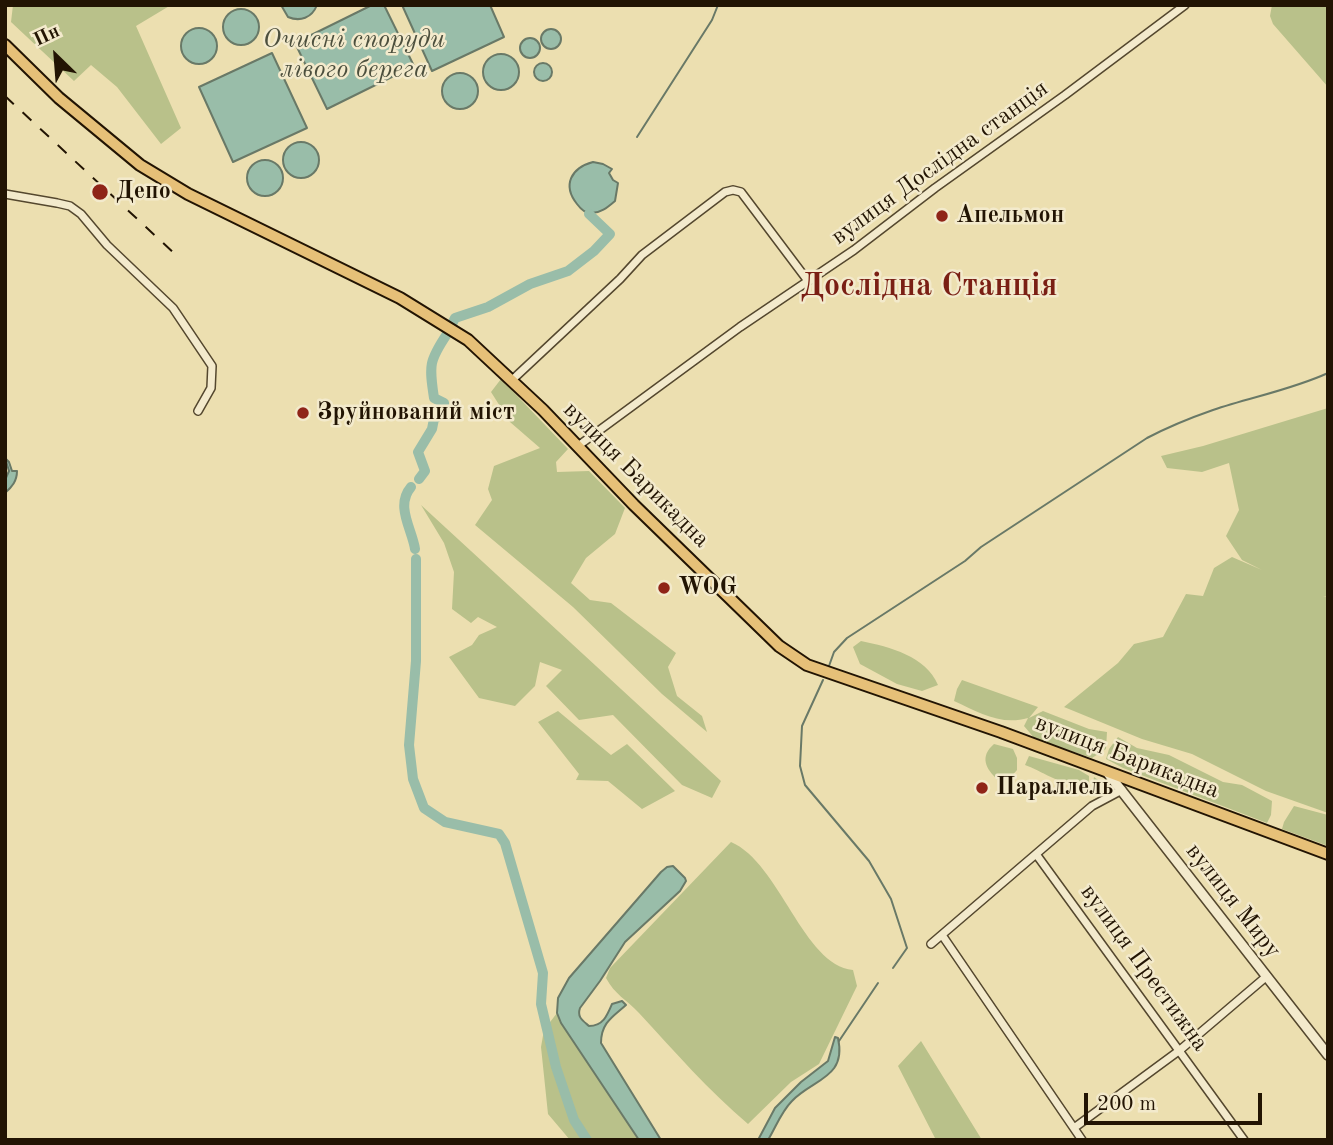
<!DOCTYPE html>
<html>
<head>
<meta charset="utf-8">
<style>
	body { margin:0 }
	#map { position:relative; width:1333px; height:1145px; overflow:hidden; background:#ecdfb0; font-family:"Old Standard TT",serif }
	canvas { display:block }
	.frame { position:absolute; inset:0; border:7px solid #221403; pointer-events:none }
	.north { position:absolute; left:21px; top:21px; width:70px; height:70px; -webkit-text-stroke:5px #f3eacc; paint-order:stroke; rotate:335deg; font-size:19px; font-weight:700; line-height:28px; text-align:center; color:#221403 }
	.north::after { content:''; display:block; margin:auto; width:24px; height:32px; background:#221403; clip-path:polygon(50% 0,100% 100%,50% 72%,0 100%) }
	.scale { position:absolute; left:1084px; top:1093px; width:178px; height:32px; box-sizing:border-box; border:4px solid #221403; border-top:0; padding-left:9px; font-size:21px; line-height:24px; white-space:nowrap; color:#221403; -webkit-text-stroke:5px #f3eacc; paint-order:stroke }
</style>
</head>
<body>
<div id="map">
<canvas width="1333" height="1145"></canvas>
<div class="frame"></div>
<div class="north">Пн</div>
<div class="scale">200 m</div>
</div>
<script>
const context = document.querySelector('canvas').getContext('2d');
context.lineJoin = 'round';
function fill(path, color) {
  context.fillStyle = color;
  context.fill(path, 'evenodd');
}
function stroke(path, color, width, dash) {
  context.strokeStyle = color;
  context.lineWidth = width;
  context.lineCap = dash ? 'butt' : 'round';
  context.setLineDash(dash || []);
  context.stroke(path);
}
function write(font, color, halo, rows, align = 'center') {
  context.font = font + ' "Old Standard TT",serif';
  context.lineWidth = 5;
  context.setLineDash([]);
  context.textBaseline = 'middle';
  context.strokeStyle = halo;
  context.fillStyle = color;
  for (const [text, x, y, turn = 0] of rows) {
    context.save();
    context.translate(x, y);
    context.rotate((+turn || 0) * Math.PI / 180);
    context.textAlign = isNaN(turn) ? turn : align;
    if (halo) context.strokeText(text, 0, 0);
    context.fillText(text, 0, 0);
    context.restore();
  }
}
fill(new Path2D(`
	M13 5H171L136 26 181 128 161 144 117 87 91 65 74 81 11 22Z
	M1272 5H1328V87L1273 24 1270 16Z
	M501 379 568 449 556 462 557 472 589 471 625 508 615 534 586 558 571 583 590 600 611 603 676 653 668 667 677 696 702 716 707 732 662 694 573 607 475 525 492 500 488 489 494 466 540 448 510 422 491 392Z
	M1328 408V597L1323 596 1328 598V813L1266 791 1192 754 1142 739 1064 707 1118 663 1134 644 1163 637 1186 594 1203 596 1214 568 1232 557 1262 570 1242 560 1226 536 1239 510 1229 463 1202 472 1167 468 1161 456 1203 446Z
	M421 505 721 781 712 798 682 785 613 715 579 720 546 686 562 670 540 662 535 686 515 706 479 698 449 657 472 645 479 635 497 627 478 617 471 623 452 609 454 572 444 543Z
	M861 641C890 647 926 656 938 685L922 691 897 684 860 664 853 647Z
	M962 680 1038 707 1029 718 1043 711 1089 729 1107 732 1106 749 1092 758 1035 739 1024 726 1028 718C1001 726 978 712 954 701L957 689Z
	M558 711 611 755 627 744 675 791 642 809 608 781 576 780 579 774 538 722Z
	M1118 737 1137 748 1169 755 1223 782 1242 785 1272 801 1271 815 1267 823 1123 768 1106 759 1109 749Z
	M994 744 1013 749 1017 758V770L1010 778 998 780C986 769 979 757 994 744Z
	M1029 756 1079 770 1089 776V783C1066 790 1045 772 1025 765Z
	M1094 777 1105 785 1111 794 1091 795Z
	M1294 806 1328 815V846L1282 829 1284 822Z
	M731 842C780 863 803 965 853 970L857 986 819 1064 791 1082 748 1124C709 1091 674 1051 639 1013 626 999 615 995 606 978L610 968Z
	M557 1013 561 1023 639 1140H570L548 1114 541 1047 544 1030Z
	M921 1041 974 1127 982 1140H936L898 1066Z`), '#b9c18a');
const water = new Path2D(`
	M281 5H317C312 18 300 22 288 17Z
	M372 5H384L414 66 327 109 295 43Z
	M402 5H490L504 37 432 71Z
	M223 27a18 18 0 1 1 36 0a18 18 0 1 1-36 0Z
	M181 46a18 18 0 1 1 36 0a18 18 0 1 1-36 0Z
	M541 39a10 10 0 1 1 20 0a10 10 0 1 1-20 0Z
	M520 48a10 10 0 1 1 20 0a10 10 0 1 1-20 0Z
	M272 53 307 128 233 162 199 87Z
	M483 72a18 18 0 1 1 36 0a18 18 0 1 1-36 0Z
	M534 72a9 9 0 1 1 18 0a9 9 0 1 1-18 0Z
	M442 91a18 18 0 1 1 36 0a18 18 0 1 1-36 0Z
	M283 160a18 18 0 1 1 36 0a18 18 0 1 1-36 0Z
	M247 178a18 18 0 1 1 36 0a18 18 0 1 1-36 0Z
	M593 162 603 164 612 169 609 173 613 180 618 183 615 201C608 207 600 214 590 213 584 213 580 208 577 204 562 185 571 168 593 162Z
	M5 458 9 462 12 471H17C17 481 12 487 5 493V480L9 471Z
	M673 866 685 878 686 881 680 891 625 942 600 981 580 1008C577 1017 582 1020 589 1026 603 1026 607 1016 612 1004L622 1001 626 1005C614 1016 601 1022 601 1043L661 1140H639L561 1023 557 1013 558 998 569 978 661 872 667 867Z
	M835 1037 838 1038C847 1078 813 1079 792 1101 781 1112 776 1127 768 1140H758L775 1108 801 1082 828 1061Z`);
fill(water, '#99bda9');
stroke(water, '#697967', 2);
stroke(new Path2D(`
	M637 137 712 20 718 5
	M829 666 834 652 847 638 965 561 981 547 1147 438C1168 427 1190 418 1213 410 1251 397 1291 390 1328 373
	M823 680 802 726 800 766 805 785 869 861 891 899 907 948 893 968
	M839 1041 878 983`), '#697967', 2);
stroke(new Path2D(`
	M452 324 455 318 488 307 530 284 568 271 594 251 610 234 589 214
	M419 479 425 471 418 452 432 429 434 419 441 415 444 403 434 398C429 365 429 361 447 334
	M411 487C395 506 412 529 415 549
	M416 559V661L409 745 413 779 424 808 445 822 499 834 505 843 543 973 541 1004 556 1067 574 1120 587 1140`), '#99bda9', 10);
const minor = new Path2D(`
	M5 194 57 203 70 206 81 214 107 245 173 308 212 366 211 388 198 411
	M511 381 620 279 642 255 725 192 733 190 741 192 808 281
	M578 446 740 327 854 250 935 188 1065 95 1185 5
	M1036 854 1244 1140
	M942 935 1082 1140
	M931 944 1092 806 1122 790
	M1074 1128 1180 1050 1267 976`);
const tertiary = new Path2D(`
	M1107 772 1328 1055`);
const primary = new Path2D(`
	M5 45 59 98 140 165 188 194 400 298 468 340 543 410 634 505 779 646 807 665 1001 732 1328 854`);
stroke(minor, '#54472e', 10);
stroke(tertiary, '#54472e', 12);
stroke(primary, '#221403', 14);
stroke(minor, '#f3eacc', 7);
stroke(tertiary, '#f3eacc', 9);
stroke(primary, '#e6c078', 10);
stroke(new Path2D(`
	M5 96 176 255`), '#221403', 2, [12, 12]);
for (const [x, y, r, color] of [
	[100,192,9,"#8f2418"],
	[942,216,7,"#8f2418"],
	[303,413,7,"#8f2418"],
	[664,588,7,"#8f2418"],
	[982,788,7,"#8f2418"]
]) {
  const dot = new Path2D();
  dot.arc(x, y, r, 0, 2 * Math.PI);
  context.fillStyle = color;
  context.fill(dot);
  stroke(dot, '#f3eacc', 2.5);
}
write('24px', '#221403', '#f3eacc', [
	["вулиця Дослідна станція",940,163,-36],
	["вулиця Барикадна",636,475,45],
	["вулиця Барикадна",1127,757,21],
	["вулиця Миру",1233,901,52],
	["вулиця Престижна",1144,968,54]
]);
write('bold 24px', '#221403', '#f3eacc', [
	["Депо",116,192],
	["Апельмон",956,216],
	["Зруйнований міст",317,413],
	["WOG",678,588],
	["Параллель",996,788]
], 'left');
write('italic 26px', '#4c4f3d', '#f3eacc', [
	["Очисні споруди",354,40],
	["лівого берега",354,70]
]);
write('bold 32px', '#7a1f14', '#f3eacc', [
	["Дослідна Станція",929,287]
]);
</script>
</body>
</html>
